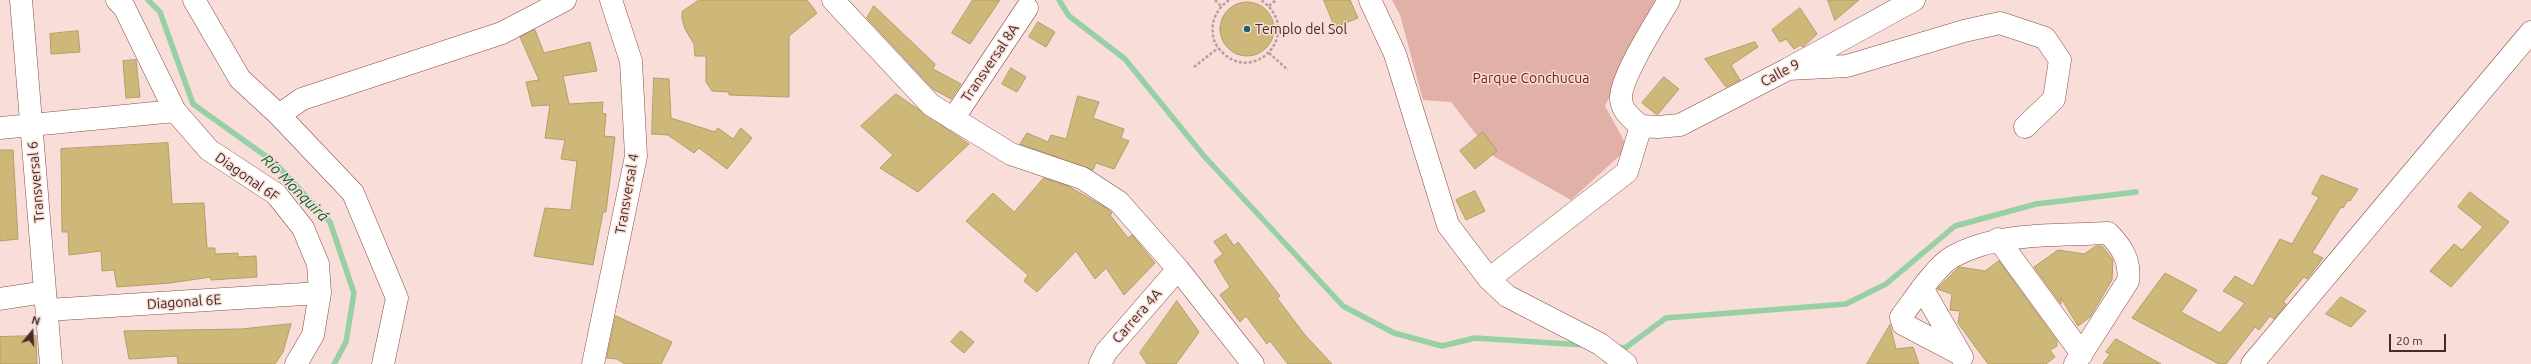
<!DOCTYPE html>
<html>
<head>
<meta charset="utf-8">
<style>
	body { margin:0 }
	#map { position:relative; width:2531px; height:364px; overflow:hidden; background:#f8ddd8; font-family:Ubuntu,sans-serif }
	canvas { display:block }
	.north { position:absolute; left:12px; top:312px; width:40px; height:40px; -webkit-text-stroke:3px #f8ddd8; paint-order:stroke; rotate:18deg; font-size:11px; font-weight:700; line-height:16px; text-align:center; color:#452c27 }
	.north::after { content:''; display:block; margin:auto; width:14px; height:18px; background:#452c27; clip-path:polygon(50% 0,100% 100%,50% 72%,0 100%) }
	.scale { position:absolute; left:2389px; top:334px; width:57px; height:18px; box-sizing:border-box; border:2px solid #452c27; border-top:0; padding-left:5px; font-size:12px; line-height:14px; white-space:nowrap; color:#452c27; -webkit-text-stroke:3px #f8ddd8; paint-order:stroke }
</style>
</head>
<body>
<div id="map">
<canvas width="2531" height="364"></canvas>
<div class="north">N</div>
<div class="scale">20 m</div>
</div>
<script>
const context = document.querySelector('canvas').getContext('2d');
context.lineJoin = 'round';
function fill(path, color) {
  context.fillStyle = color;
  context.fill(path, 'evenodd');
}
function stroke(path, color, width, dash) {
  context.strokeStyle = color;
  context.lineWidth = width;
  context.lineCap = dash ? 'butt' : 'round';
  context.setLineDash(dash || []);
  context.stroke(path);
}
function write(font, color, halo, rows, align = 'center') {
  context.font = font + ' Ubuntu,sans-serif';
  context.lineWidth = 3;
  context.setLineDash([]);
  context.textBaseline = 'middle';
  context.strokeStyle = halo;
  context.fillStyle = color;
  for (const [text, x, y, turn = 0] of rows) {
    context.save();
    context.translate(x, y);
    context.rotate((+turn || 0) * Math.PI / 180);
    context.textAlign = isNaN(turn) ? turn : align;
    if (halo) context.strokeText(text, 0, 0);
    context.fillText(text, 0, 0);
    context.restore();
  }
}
fill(new Path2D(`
	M1392 0H1655L1605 106 1628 148 1571 200 1493 156 1451 102 1423 100 1400 15Z`), '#e1b0a6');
stroke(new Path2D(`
	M148 0 160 12 193 104 274 162 330 222 354 293 346 342 334 364
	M1059 0 1069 16 1125 59 1204 156 1343 306 1394 333 1442 346 1475 338 1584 345
	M1616 347 1625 348 1666 318 1846 304 1886 284 1955 226 2036 204 2136 192`), '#96d0a4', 5.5);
const building = new Path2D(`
	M699 0H807L817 13 789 36V97L729 95V92L712 91 706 82V56H695L694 44 685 29 682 18V12Z
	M973 0H1000L970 44 952 33Z
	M1324 0H1350L1358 18 1335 27Z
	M1828 0H1859L1835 20Z
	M1220 29a27 27 0 1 1 54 0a27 27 0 1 1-54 0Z
	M874 6 935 64 933 69 961 84 951 99 933 89 867 18Z
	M1800 8 1817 34 1803 47 1800 45 1794 49 1786 39 1780 42 1772 30Z
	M1038 22 1055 32 1046 47 1029 37Z
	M535 30 544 53 590 42 597 71 563 76 569 104 603 102 602 113 606 114 604 136 615 137 606 212H603L593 265 534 256 545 208 571 210 577 161 561 159 565 140 545 138 550 105 532 106 526 82 539 80 520 37Z
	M78 31 80 52 51 54 50 34Z
	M1755 42 1758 47 1731 65 1740 80 1726 87 1705 59Z
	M136 60 140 97 126 98 123 61Z
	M1011 68 1026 77 1017 92 1002 84Z
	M1664 77 1679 89 1658 114H1656L1642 103Z
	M654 78 669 79 671 118 715 132 718 128 733 139 741 128 752 138 727 169 699 148 694 153 668 135 652 134Z
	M896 94 969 144 918 192 880 168 893 155 861 126Z
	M1078 96 1099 102 1093 118 1124 129 1121 138 1129 141 1114 169 1096 163 1093 170 1020 144 1027 133 1048 142 1051 135 1066 139Z
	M1483 132 1497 151 1475 169 1460 151Z
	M168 143 172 204 204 203 207 248H215V254L238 253V257L256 256 257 277 211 280V277L170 283 117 287 114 270 102 271 101 251 69 255 68 232H62L61 149Z
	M0 150H13L18 239 0 241Z
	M2322 175 2358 189 2350 201 2348 200 2343 208 2341 207 2312 253 2323 258 2307 279 2304 277 2283 302 2286 304 2274 319 2270 316 2259 330 2255 327 2226 364H2219L2132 318 2165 273 2197 290 2181 312 2220 333 2245 303 2223 291 2235 276 2253 286 2280 239 2292 244 2319 197 2312 194Z
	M1044 178 1068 186 1106 208 1112 213 1110 215 1128 238 1132 235 1155 263 1124 295 1106 268 1095 279 1076 251 1037 292 1024 281 1028 275 966 221 993 193 1014 212Z
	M1475 191 1485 211 1466 220 1456 200Z
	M2470 192 2509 222 2451 287 2430 271 2454 244 2462 250 2483 227 2458 207Z
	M1226 234 1234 246 1238 242 1280 296 1277 298 1305 335 1332 364H1288L1270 341 1267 344 1246 316 1240 322 1220 295 1230 287 1214 261 1223 254 1214 242Z
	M2096 246H2102L2113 260 2112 280 2090 317 2078 326 2061 298V304L2034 267 2058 250 2084 254Z
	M1999 261 2057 341V346L2050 350 2055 357 2046 364H1988L1958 323 1960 311 1950 310 1952 294 1937 289 1959 267 1985 271Z
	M2341 297 2366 311 2351 327 2326 314Z
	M1177 301 1199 332 1176 364H1147L1140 353Z
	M616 316 672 342 661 364H625L617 359 607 358Z
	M291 324 283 352 275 364H178L177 356 129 359 124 331 241 329Z
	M1890 325 1896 349 1913 347 1919 364H1867Z
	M961 331 974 342 964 353 951 342Z
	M36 336 37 364H0V337Z
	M2116 339 2161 364H2103L2110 354 2106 352Z`);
fill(building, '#ceb879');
stroke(building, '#b19e66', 1);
const minor = new Path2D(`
	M21 0 51 364
	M117 0 124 7 175 111 209 150 276 194 303 228 318 264 320 293 313 335 296 364
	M194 0 240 79 279 115 353 193 397 298 383 364
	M833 0 931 105 1011 154 1082 178 1119 202 1178 269 1253 364
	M1370 0 1395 54 1448 225 1489 279 1507 296 1600 344 1626 364
	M1788 69 1847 66 1964 31 2000 23 2045 38 2060 60 2054 99 2025 127
	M279 115 302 99 502 33 565 0
	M953 119 1027 8
	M1641 126 1658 127 1680 125 1788 69 1914 0
	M1641 126C1633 120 1622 111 1621 100 1619 79 1657 21 1669 0
	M0 128 175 111
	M1998 239 2082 354
	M1489 279 1627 172 1641 126
	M1922 288 1962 357
	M0 299 45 292
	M47 310 320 293
	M1960 354 1903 324 1901 317C1913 301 1936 266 1952 257 1998 231 2057 236 2108 233 2122 247 2131 261 2128 281L2075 364
	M593 364 636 156 631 61 611 0
	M1100 364 1106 352 1178 269
	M2252 364 2531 32`);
stroke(minor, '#864e44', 23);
stroke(new Path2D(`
	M1215 0 1221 6
	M1229 0C1218 8 1211 19 1213 34 1213 41 1217 47 1222 52 1255 86 1305 31 1261 0
	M1269 6 1276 0
	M1269 53 1288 70
	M1194 67 1218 48`), '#b99f9a', 2.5, [3, 2]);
stroke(minor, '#fff', 22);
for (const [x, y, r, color] of [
	[1247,29,4,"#18636f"]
]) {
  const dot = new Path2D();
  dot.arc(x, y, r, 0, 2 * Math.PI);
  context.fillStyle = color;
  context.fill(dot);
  stroke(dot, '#f8ddd8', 1.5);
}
write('14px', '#452c27', '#f8ddd8', [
	["Templo del Sol",1255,29]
], 'left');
write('14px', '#452c27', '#f8ddd8', [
	["Transversal 8A",990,63,-56],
	["Calle 9",1780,73,-28],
	["Diagonal 6F",247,177,35],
	["Transversal 6",36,182,-95],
	["Transversal 4",627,194,-80],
	["Diagonal 6E",184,302,-4],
	["Carrera 4A",1137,316,-49]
]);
write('14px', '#712014', '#f8ddd8', [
	["Parque Conchucua",1531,78]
]);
write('italic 15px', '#00622e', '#f8ddd8', [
	["Río Monquirá",295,188,45]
]);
</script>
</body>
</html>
